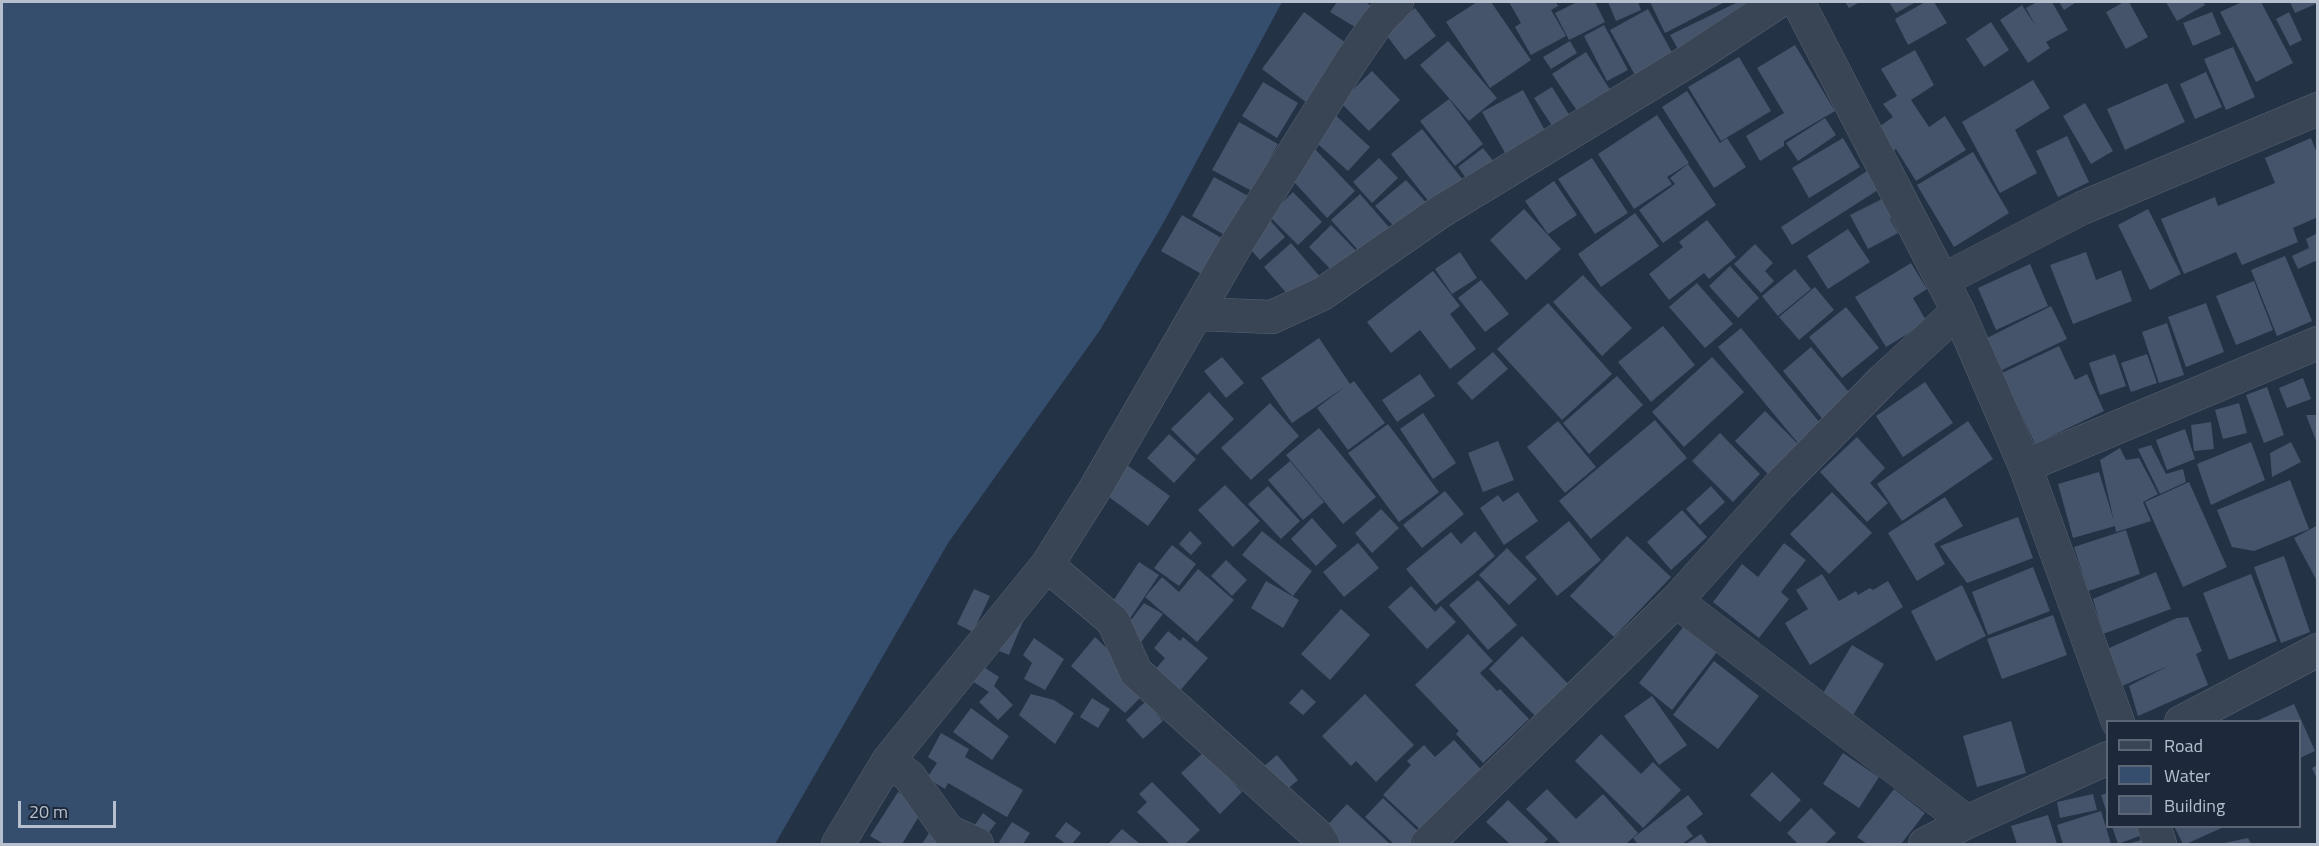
<!DOCTYPE html>
<html>
<head>
<meta charset="utf-8">
<style>
	body { margin:0 }
	#map { position:relative; width:2319px; height:846px; overflow:hidden; background:#243245; font-family:"Titillium Web",sans-serif }
	canvas { display:block }
	.frame { position:absolute; inset:0; border:3px solid #b6bfce; pointer-events:none }
	.legend { position:absolute; left:2106px; top:720px; width:195px; height:108px; box-sizing:border-box; background:#1d293a; border:2px solid #5a6575; margin:0; padding:8px 10px; list-style:none; font-size:18px; color:#b6bfce }
	.legend li { display:flex; align-items:center; gap:12px; height:30px }
	.legend b { width:30px; border:2px solid #5a6575 }
	.scale { position:absolute; left:18px; top:801px; width:98px; height:27px; box-sizing:border-box; border:3px solid #b6bfce; border-top:0; padding-left:8px; font-size:18px; line-height:21px; white-space:nowrap; color:#b6bfce; -webkit-text-stroke:4px #1d293a; paint-order:stroke }
</style>
</head>
<body>
<div id="map">
<canvas width="2319" height="846"></canvas>
<div class="frame"></div>
<ul class="legend">
<li><b style="height:8px;background:#394454"></b>Road</li>
<li><b style="height:16px;background:#364e6e"></b>Water</li>
<li><b style="height:16px;background:#45546a"></b>Building</li>
</ul>
<div class="scale">20 m</div>
</div>
<script>
const context = document.querySelector('canvas').getContext('2d');
context.lineJoin = 'round';
function fill(path, color) {
  context.fillStyle = color;
  context.fill(path, 'evenodd');
}
function stroke(path, color, width, dash) {
  context.strokeStyle = color;
  context.lineWidth = width;
  context.lineCap = dash ? 'butt' : 'round';
  context.setLineDash(dash || []);
  context.stroke(path);
}
fill(new Path2D(`
	M2 2H1282L1165 220 1100 330 948 543 775 844H2Z`), '#364e6e');
fill(new Path2D(`
	M1337 2H1365L1379 10 1365 33 1330 12Z
	M1477 2H1491L1531 60 1490 88 1446 22Z
	M1509 2H1556L1558 6 1551 10 1566 36 1531 55 1515 27 1521 23Z
	M1577 2H1595L1605 22 1569 40 1555 13Z
	M1608 2H1638L1641 10 1616 21Z
	M1650 2H1725L1665 33Z
	M1738 2H1751L1683 58 1670 35Z
	M1845 2H1860L1849 8Z
	M1889 2H1916L1896 13Z
	M1925 2H1934L1947 23 1908 45 1895 19Z
	M2037 2H2052L2068 30 2046 42 2050 48 2028 63 2000 20 2022 5 2035 25 2026 8Z
	M2059 2H2074L2075 3 2064 10Z
	M2124 2H2129L2148 37 2126 49 2106 12Z
	M2166 2H2203L2205 5 2177 21Z
	M2242 2H2261L2293 63 2256 82 2220 12Z
	M2290 2H2318V3L2295 13Z
	M1415 8 1436 36 1405 60 1384 32Z
	M1648 9 1679 65 1641 86 1610 30Z
	M1304 12 1354 49 1311 106 1262 69Z
	M2212 12 2221 34 2193 46 2183 23Z
	M2289 12 2302 40 2290 46 2276 19Z
	M1991 22 2009 50 1984 67 1966 39Z
	M1604 25 1628 70 1607 81 1584 36Z
	M1448 41 1497 98 1469 121 1420 65Z
	M1570 41 1577 53 1551 69 1543 57Z
	M1795 45 1835 111 1784 141V146L1760 161 1746 136 1784 113 1757 68Z
	M2233 47 2255 97 2226 110 2204 59Z
	M1915 50 1934 85 1911 100 1929 127 1945 116 1966 150 1916 181 1896 149 1889 154 1873 131 1893 117 1883 104 1897 96 1881 69Z
	M1586 52 1618 102 1584 121 1552 74Z
	M1739 57 1771 111 1721 141 1688 87Z
	M1372 71 1400 100 1369 131 1340 102Z
	M2206 72 2222 107 2195 119 2180 84Z
	M2033 80 2050 108 2015 130 2037 173 2000 193 1962 122Z
	M1263 82 1298 103 1277 138 1242 116Z
	M2167 83 2185 122 2125 150 2107 109Z
	M1552 87 1575 124 1558 135 1534 98Z
	M1523 90 1549 138 1509 160 1482 112Z
	M1687 91 1720 143 1727 138 1746 167 1714 188 1662 107Z
	M1449 99 1483 144 1455 166 1420 121Z
	M2085 103 2113 151 2091 164 2063 116Z
	M1332 112 1370 147 1348 171 1310 137Z
	M1657 115 1689 163 1667 177 1672 184 1634 209 1598 154Z
	M1825 118 1836 135 1798 161 1786 143Z
	M1239 122 1278 144 1252 191 1212 170Z
	M1422 129 1468 186 1437 212 1391 154Z
	M2067 136 2089 182 2058 197 2036 151Z
	M1843 138 1860 167 1809 198 1792 168Z
	M2311 138 2318 156V217L2293 228 2298 242 2242 265 2236 252 2184 274 2161 219 2215 197 2218 206 2275 183 2265 158Z
	M1312 146 1355 191 1327 218 1284 171Z
	M1483 148 1499 168 1473 188 1458 167Z
	M1973 152 2009 213 1954 247 1917 185Z
	M1379 158 1398 178 1372 203 1353 182Z
	M1592 158 1628 213 1595 234 1558 179Z
	M1688 164 1716 205 1663 243 1639 210 1675 184 1670 178Z
	M1867 171 1878 190 1792 245 1781 227Z
	M1214 177 1250 197 1228 237 1192 216Z
	M1406 180 1431 208 1400 233 1375 206Z
	M1554 181 1577 215 1548 234 1525 201Z
	M1293 192 1322 222 1298 245 1269 216Z
	M1360 194 1394 233 1366 259 1331 220Z
	M1888 196 1896 212 1890 219 1898 233 1868 249 1850 215Z
	M1524 209 1561 249 1526 280 1490 240Z
	M2148 209 2181 274 2150 290 2118 225Z
	M1635 213 1659 246 1601 287 1578 254Z
	M1182 215 1225 240 1205 276 1161 251Z
	M1267 217 1285 237 1260 260 1242 240Z
	M1707 220 1736 257 1709 279 1704 273 1669 300 1649 274 1683 247 1679 242Z
	M1331 225 1361 256 1339 278 1309 247Z
	M1848 229 1870 262 1828 289 1807 256Z
	M2318 233V264L2315 261 2298 269 2292 256 2309 248 2306 239Z
	M1291 243 1322 279 1295 303 1264 267Z
	M1755 244 1773 263 1765 271 1774 281 1761 293 1734 264Z
	M1460 252 1477 278 1452 294 1435 269Z
	M2086 252 2096 280 2121 270 2132 301 2073 324 2050 265Z
	M2285 256 2312 321 2277 336 2251 270Z
	M1911 263 1927 289 1913 298 1927 322 1886 347 1855 297Z
	M2030 264 2048 306 1996 330 1978 288Z
	M1730 266 1759 298 1738 318 1709 286Z
	M1795 269 1811 289 1778 316 1762 296Z
	M1433 271 1460 306 1450 314 1476 349 1450 369 1420 330 1391 353 1367 322Z
	M1583 275 1632 328 1602 356 1553 302Z
	M1481 280 1509 314 1485 332 1458 298Z
	M2254 281 2273 330 2236 345 2216 296Z
	M1697 283 1733 324 1705 348 1669 307Z
	M1815 287 1834 310 1799 340 1779 317Z
	M1548 303 1612 374 1562 420 1497 349Z
	M2206 303 2224 352 2186 367 2168 317Z
	M2051 306 2067 339 2002 370 1987 338Z
	M1846 307 1879 348 1842 378 1809 337Z
	M2167 323 2184 375 2159 383 2142 332Z
	M1663 326 1695 365 1651 402 1618 362Z
	M1741 328 1821 424 1798 443 1718 347Z
	M1319 338 1350 384 1354 381 1385 423 1348 450 1317 408 1346 386 1292 423 1261 378Z
	M2059 346 2075 380 2087 374 2104 411 2035 444 2002 373Z
	M1811 347 1854 398 1825 422 1783 371Z
	M1493 352 1508 369 1472 400 1457 383Z
	M2115 354 2126 386 2100 395 2089 363Z
	M2147 354 2157 383 2131 392 2121 363Z
	M1222 357 1244 383 1226 398 1204 371Z
	M1712 357 1744 392 1684 447 1652 412Z
	M1420 374 1435 396 1397 422 1382 400Z
	M1617 376 1643 405 1589 454 1563 423Z
	M2303 378 2311 399 2287 408 2279 388Z
	M1925 382 1953 423 1903 457 1876 416Z
	M2267 387 2284 435 2264 443 2246 395Z
	M1209 392 1234 419 1197 455 1171 429Z
	M1270 403 1299 436 1251 480 1221 448Z
	M2239 403 2247 433 2223 439 2215 410Z
	M1765 411 1800 446 1770 476 1735 441Z
	M1423 413 1456 463 1433 479 1400 429Z
	M2306 415H2318V443H2317Z
	M1655 420 1687 458 1591 539 1559 501Z
	M1558 421 1596 467 1565 493 1527 447Z
	M1968 421 1993 459 1902 521 1877 484Z
	M2211 422 2214 449 2194 451 2191 425Z
	M1388 424 1439 492 1399 522 1348 453Z
	M1319 428 1376 497 1343 524 1286 455Z
	M2185 429 2195 459 2167 470 2156 440Z
	M1720 433 1760 474 1733 502 1692 461Z
	M1169 434 1196 459 1174 483 1147 458Z
	M1857 437 1885 468 1870 483 1888 503 1867 522 1820 472Z
	M1498 441 1514 480 1483 492 1468 453Z
	M2251 442 2265 480 2211 505 2197 464Z
	M2291 442 2301 462 2272 477 2270 453Z
	M2151 445 2166 474 2183 469 2186 482 2160 494 2138 449Z
	M2120 448 2126 460 2139 458 2158 494 2143 502 2151 521 2116 532 2115 526 2073 538 2058 484 2099 472 2114 521 2100 460Z
	M1290 461 1324 502 1303 520 1268 480Z
	M1127 465 1170 496 1148 526 1105 494Z
	M2290 480 2309 529 2254 551 2232 547 2217 510Z
	M2189 482 2227 567 2183 587 2145 502Z
	M1225 485 1260 521 1233 547 1198 510Z
	M1268 486 1300 521 1281 539 1248 504Z
	M1711 486 1725 502 1700 525 1686 509Z
	M1445 491 1464 514 1422 548 1403 525Z
	M1518 492 1538 521 1504 545 1480 508 1498 495 1503 502Z
	M1832 492 1872 533 1829 574 1790 534Z
	M1945 497 1963 526 1934 544 1945 564 1917 581 1888 533Z
	M1381 509 1399 528 1372 553 1355 533Z
	M1682 510 1707 537 1671 570 1647 542Z
	M2018 517 2033 558 1967 583 1940 546Z
	M1312 518 1337 546 1316 566 1291 539Z
	M1569 521 1601 560 1557 596 1525 557Z
	M2318 525V583L2294 538Z
	M2126 530 2140 574 2088 591 2074 547Z
	M1190 531 1202 543 1191 555 1179 544Z
	M1262 531 1312 571 1293 596 1242 555Z
	M1475 531 1495 556 1436 605 1406 569 1451 532 1461 544Z
	M1627 536 1671 577 1614 637 1570 596Z
	M1358 543 1379 568 1344 597 1323 572Z
	M1784 543 1806 560 1781 592 1789 599 1759 638 1713 602 1742 564 1758 577Z
	M1172 545 1196 564 1179 586 1154 568Z
	M1507 548 1537 579 1509 605 1479 575Z
	M2284 556 2310 632 2281 643 2254 567Z
	M1226 560 1247 580 1232 596 1211 576Z
	M1139 562 1159 575 1127 623 1107 610Z
	M2033 567 2050 611 1988 635 1972 592Z
	M1198 569 1234 600 1197 642 1145 597 1162 577 1179 592Z
	M2156 572 2171 609 2103 634 2093 599Z
	M1822 574 1839 601 1856 591 1858 595 1870 588 1873 590 1888 581 1903 607 1810 665 1785 623 1808 609 1796 590Z
	M2251 574 2277 641 2229 660 2203 593Z
	M1478 580 1517 625 1488 650 1449 605Z
	M1266 581 1299 600 1283 628 1251 608Z
	M1962 585 1986 636 1936 661 1911 611Z
	M1411 586 1435 612 1441 606 1456 622 1427 649 1388 607Z
	M974 589 990 596 973 632 957 624Z
	M1144 603 1163 614 1138 646 1121 633Z
	M1341 609 1370 635 1330 680 1301 654Z
	M2053 615 2067 655 2002 679 1987 639Z
	M2188 617 2202 651 2196 654 2208 685 2138 716 2129 686 2168 666 2122 686 2107 649 2177 618Z
	M1024 619 1009 655 983 644Z
	M1684 626 1717 652 1672 710 1639 683Z
	M1168 631 1180 641 1183 637 1208 658 1172 700 1147 679 1165 658 1154 648Z
	M1468 634 1493 661 1480 673 1497 691 1500 689 1529 719 1483 763 1456 734 1459 731 1415 685Z
	M1522 636 1573 689 1540 721 1489 669Z
	M1095 637 1149 689 1125 713 1071 666Z
	M1034 638 1064 659 1045 690 1024 679 1032 663 1023 655Z
	M1852 645 1884 664 1852 717 1820 698Z
	M1714 661 1759 696 1718 749 1673 715Z
	M979 664 999 677 994 686 1013 705 998 720 979 702 989 692 969 679Z
	M1302 689 1316 702 1303 715 1289 703Z
	M1031 694 1054 700 1074 713 1055 744 1019 715Z
	M1365 694 1414 745 1376 782 1356 761 1351 766 1322 736Z
	M1652 696 1687 745 1659 765 1624 716Z
	M1092 698 1110 709 1098 728 1080 717Z
	M1146 701 1163 721 1143 739 1126 720Z
	M2294 704 2315 751 2300 758V722H2254Z
	M971 708 1009 736 992 760 953 732Z
	M2011 721 2026 773 1977 787 1963 736Z
	M941 733 969 749 965 757 1023 790 1007 817 948 783 945 789 927 778 937 763 928 757Z
	M1601 734 1641 774 1653 762 1681 790 1643 828 1575 761Z
	M1454 740 1487 776 1424 833 1383 795 1411 765 1407 761 1424 745 1435 757Z
	M1204 752 1242 792 1220 814 1181 773Z
	M1843 753 1879 777 1859 808 1823 784Z
	M1277 755 1298 780 1284 792 1263 767Z
	M2318 765V781L2312 768Z
	M1772 772 1801 800 1780 822 1750 795Z
	M1152 782 1200 830 1185 844H1170L1137 812 1147 802 1139 794Z
	M1547 789 1576 819 1603 794 1638 833 1626 844H1561L1526 809Z
	M1894 789 1925 813 1901 844H1867L1857 837Z
	M898 792 924 808 902 844H884L870 836Z
	M2108 793V812L2107 813 2101 795Z
	M2093 794 2097 810 2060 818 2057 802Z
	M1688 795 1703 814 1686 827 1693 836 1682 844H1638L1633 838Z
	M1383 798 1421 834 1412 844H1394L1365 817Z
	M1508 800 1548 839 1543 844H1510L1486 822Z
	M1347 804 1390 844H1332L1320 833Z
	M1811 808 1836 833 1825 844H1798L1787 833Z
	M2101 811 2111 844H2063L2057 825Z
	M983 813 996 823 980 844 968 835Z
	M2048 815 2057 844H2017L2011 826Z
	M1012 822 1030 833 1023 844H1003L999 842Z
	M1066 822 1081 833 1072 844H1066L1055 836Z
	M2112 826H2139L2142 835 2118 844Z
	M2174 826H2226L2186 844H2183Z
	M1122 829 1140 844H1108Z
	M931 830 952 844H922Z
	M1701 834 1708 844H1686Z
	M2248 838 2251 844H2224V843Z
	M2144 839 2145 844H2128Z`), '#45546a');
const minor = new Path2D(`
	M1798 2 1958 311 2025 466 2118 722
	M1943 280 2082 208 2318 109
	M1198 314 1272 317 1322 294 1440 212 1690 60 1778 2
	M2025 466 2318 343
	M1047 565 1113 621 1136 672 1318 836 1323 844
	M1676 601 1967 822 2108 758
	M2181 722 2318 650
	M888 761 909 776 948 831 977 844
	M2154 826 2160 844
	M838 844 888 761 1047 565 1095 489 1236 245 1351 61 1378 22 1397 2
	M1427 844 1676 601 1780 485 1883 380 1958 311
	M1925 844 1967 822`);
stroke(minor, '#576272', 34);
stroke(minor, '#394454', 33);
</script>
</body>
</html>
